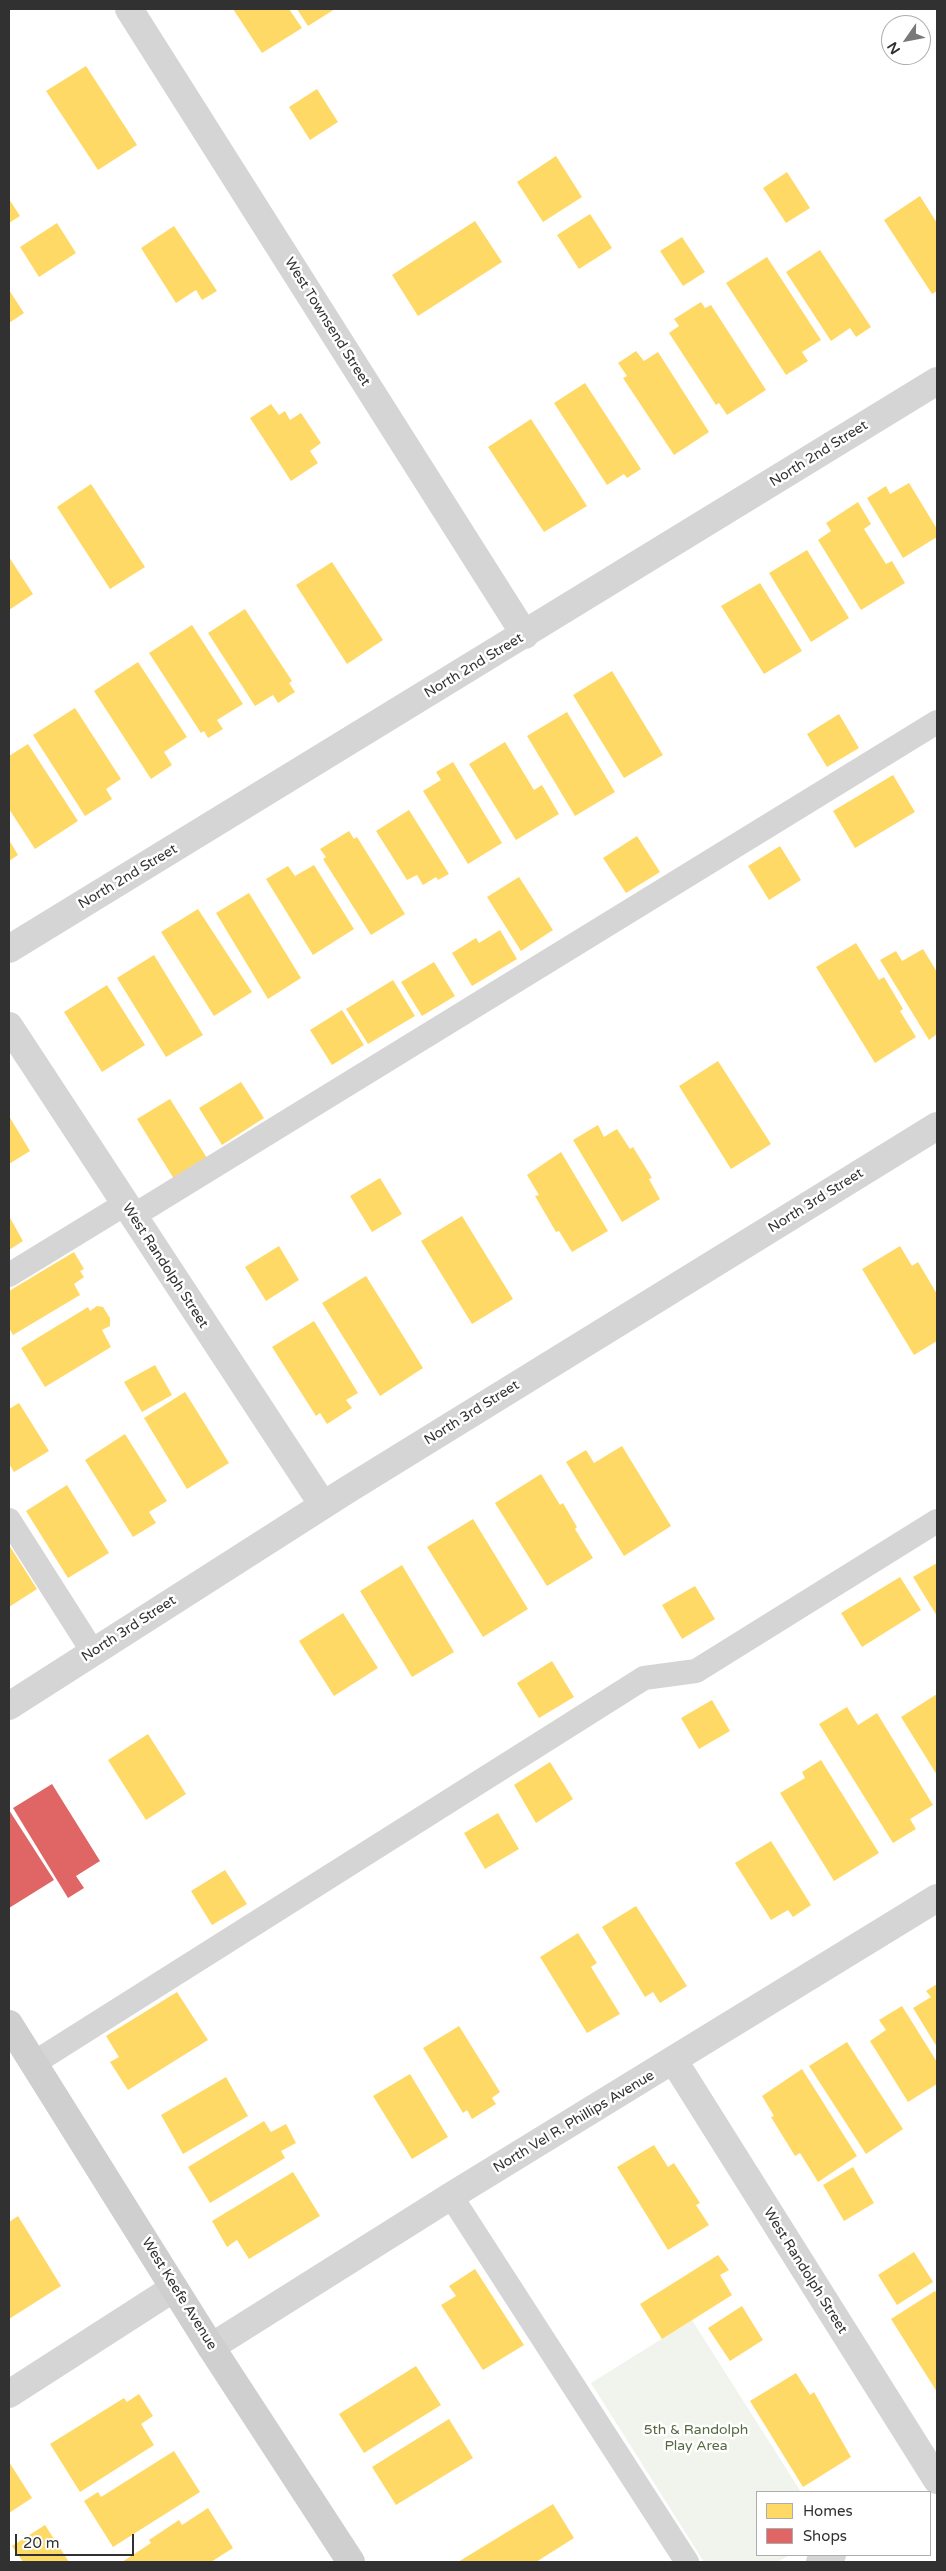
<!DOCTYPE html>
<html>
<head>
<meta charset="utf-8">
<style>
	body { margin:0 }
	#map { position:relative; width:946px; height:2571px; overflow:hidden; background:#fff; font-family:"Varela Round",sans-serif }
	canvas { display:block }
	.frame { position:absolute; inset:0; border:10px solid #313131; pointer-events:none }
	.legend { position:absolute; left:756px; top:2491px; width:175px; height:65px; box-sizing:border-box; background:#fff; border:1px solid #adadad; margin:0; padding:6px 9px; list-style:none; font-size:15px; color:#313131 }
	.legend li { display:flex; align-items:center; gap:10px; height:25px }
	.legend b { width:25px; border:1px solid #adadad }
	.north { position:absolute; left:881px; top:15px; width:50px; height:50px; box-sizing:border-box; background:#fff; border:1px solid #adadad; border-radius:50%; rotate:237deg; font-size:14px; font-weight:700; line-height:20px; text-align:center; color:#313131 }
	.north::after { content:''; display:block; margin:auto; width:18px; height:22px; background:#797979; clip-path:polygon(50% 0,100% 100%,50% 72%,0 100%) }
	.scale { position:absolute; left:15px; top:2534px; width:119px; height:22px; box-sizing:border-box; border:2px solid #313131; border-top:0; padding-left:6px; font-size:15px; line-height:18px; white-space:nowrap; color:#313131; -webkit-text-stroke:4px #fff; paint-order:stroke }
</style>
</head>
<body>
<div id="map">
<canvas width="946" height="2571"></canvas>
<div class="frame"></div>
<ul class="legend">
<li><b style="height:14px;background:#ffd966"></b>Homes</li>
<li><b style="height:14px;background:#e06666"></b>Shops</li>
</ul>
<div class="north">N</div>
<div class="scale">20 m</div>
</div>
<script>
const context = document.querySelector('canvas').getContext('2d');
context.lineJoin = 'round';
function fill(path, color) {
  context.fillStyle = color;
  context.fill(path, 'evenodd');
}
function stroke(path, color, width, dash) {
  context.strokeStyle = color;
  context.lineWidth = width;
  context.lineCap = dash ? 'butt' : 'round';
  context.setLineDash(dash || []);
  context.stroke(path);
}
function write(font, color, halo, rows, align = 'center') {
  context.font = font + ' "Varela Round",sans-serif';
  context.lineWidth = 5;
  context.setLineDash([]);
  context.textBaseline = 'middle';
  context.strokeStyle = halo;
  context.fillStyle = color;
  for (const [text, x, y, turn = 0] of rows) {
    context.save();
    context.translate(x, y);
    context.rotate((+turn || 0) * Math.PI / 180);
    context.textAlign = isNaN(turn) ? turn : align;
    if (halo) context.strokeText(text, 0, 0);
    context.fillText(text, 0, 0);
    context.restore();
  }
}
fill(new Path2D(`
	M692 2320 801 2492H757V2555H790L777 2562H704L591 2383Z`), '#f1f3ed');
fill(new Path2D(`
	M233 9H289L302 28 262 53Z
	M297 9H335L308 26Z
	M86 66 137 145 98 170 46 91Z
	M317 89 338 122 310 140 289 107Z
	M556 156 582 197 543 222 517 182Z
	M787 172 810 208 786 223 763 188Z
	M920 196 937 223V291L932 294 884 220Z
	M9 199 20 216 9 223Z
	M590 214 612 248 579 269 557 235Z
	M475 221 502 262 418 316 392 275Z
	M57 223 76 253 39 277 20 247Z
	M174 226 217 291 202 300 196 290 176 303 141 248Z
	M682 237 705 272 683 286 660 251Z
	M820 250 871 327 856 337 850 328 831 341 786 272Z
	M767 257 821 340 802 352 808 361 786 375 726 283Z
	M9 290 24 313 9 323Z
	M701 302 705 308 711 305 766 390 727 415 719 403 716 405 669 333 679 326 674 319Z
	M636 351 644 361 658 352 709 432 674 455 623 378 627 376 618 363Z
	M585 383 641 469 627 478 624 474 607 485 554 403Z
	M271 404 279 415 285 411 290 420 301 413 321 443 310 451 318 463 291 481 250 418Z
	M531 419 587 506 544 532 488 447Z
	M909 483 937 529V537L903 558 867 498 886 486 890 494Z
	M91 484 145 567 110 589 57 507Z
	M858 502 871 524 864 529 886 564 892 561 905 583 861 610 818 540 831 531 826 523Z
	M807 550 849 618 811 642 769 573Z
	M9 557 33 594 9 610Z
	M332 562 383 640 347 664 296 585Z
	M760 583 802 651 764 674 721 606Z
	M245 609 292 681 289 683 295 692 278 703 273 695 255 706 208 633Z
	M192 625 243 704 217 720 223 729 208 738 204 731 201 733 149 653Z
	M138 662 187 737 164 752 172 765 151 779 94 691Z
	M612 671 663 755 624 778 573 695Z
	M75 708 121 779 106 789 112 799 85 816 33 735Z
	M567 712 615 792 575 816 527 736Z
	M839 714 859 748 827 767 807 734Z
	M505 742 534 790 542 785 559 814 516 840 469 764Z
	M28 744 78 821 35 849 9 809V756Z
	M453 762 502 843 468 864 423 791 441 780 436 772Z
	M893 775 915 812 855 848 833 811Z
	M409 810 449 874 438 880 436 877 423 885 417 875 407 880 376 831Z
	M349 831 354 839 357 837 405 914 371 935 323 859 326 857 320 849Z
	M637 836 660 872 626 893 603 858Z
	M9 840 18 855 9 861Z
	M780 846 801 880 769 900 748 866Z
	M314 865 354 929 313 955 266 879 288 866 295 876Z
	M519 877 553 930 521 951 487 897Z
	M249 893 301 978 268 999 216 913Z
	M198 909 252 992 214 1016 161 932Z
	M500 930 517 959 472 986 452 953 476 938 479 943Z
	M856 943 879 980 884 977 903 1009 900 1011 916 1037 875 1063 816 967Z
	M923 949 937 972V1034L929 1040 880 960 896 951 902 961Z
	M154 955 203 1035 166 1057 117 978Z
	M434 962 455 996 422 1016 401 982Z
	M393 980 415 1016 368 1044 346 1009Z
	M107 985 145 1045 102 1072 64 1012Z
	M342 1010 364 1045 332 1065 310 1030Z
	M718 1061 771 1144 731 1169 679 1086Z
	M241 1082 264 1118 222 1145 199 1108Z
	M170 1099 207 1158 174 1179 137 1119Z
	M9 1116 30 1151 9 1164Z
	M598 1125 604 1137 617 1129 630 1149 633 1147 652 1178 649 1179 660 1199 622 1222 573 1140Z
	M561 1152 608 1231 572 1252 559 1231 556 1232 535 1196 539 1195 527 1175Z
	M380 1178 402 1214 372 1232 350 1196Z
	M9 1216 23 1241 9 1250Z
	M462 1216 513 1299 472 1324 421 1241Z
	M279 1246 299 1280 266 1301 245 1267Z
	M900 1246 912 1266 918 1262 937 1294V1341L914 1355 862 1269Z
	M74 1252 84 1269 80 1271 84 1277 74 1284 80 1295 13 1335 9 1328V1291Z
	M366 1276 423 1368 380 1396 322 1303Z
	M97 1306 103 1307 110 1318V1326L102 1330 111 1347 45 1387 21 1348 88 1307 90 1311Z
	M314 1321 358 1393 346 1400 352 1408 327 1424 320 1413 316 1416 272 1347Z
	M155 1365 172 1395 142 1412 124 1382Z
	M185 1392 229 1463 187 1489 144 1418Z
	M19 1403 49 1451 14 1472 9 1464V1409Z
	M125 1434 167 1501 149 1512 156 1523 133 1537 85 1460Z
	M622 1446 671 1526 624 1556 566 1462 586 1450 594 1463Z
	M541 1474 560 1505 563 1503 577 1527 575 1529 593 1558 547 1586 495 1503Z
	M67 1485 109 1553 68 1578 26 1511Z
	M473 1519 528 1609 483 1637 427 1547Z
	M9 1545 37 1589 9 1607Z
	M937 1563V1616L913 1577Z
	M402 1565 454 1652 412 1677 360 1591Z
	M900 1577 921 1610 862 1647 841 1613Z
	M695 1586 715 1619 682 1639 662 1605Z
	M343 1613 378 1668 334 1696 299 1641Z
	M552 1661 574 1697 539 1718 517 1683Z
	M937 1694V1775L901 1717Z
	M712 1700 730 1731 699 1749 681 1718Z
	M847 1707 858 1725 877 1713 933 1805 910 1819 916 1829 893 1843 819 1724Z
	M148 1734 186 1794 146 1820 108 1760Z
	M821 1760 879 1853 834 1881 780 1793 805 1778 802 1772Z
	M550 1762 573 1799 536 1823 514 1785Z
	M498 1813 519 1849 485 1869 464 1833Z
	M771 1841 811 1905 793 1917 788 1910 771 1920 735 1863Z
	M225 1870 247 1904 212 1925 191 1891Z
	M636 1906 687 1986 660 2003 653 1992 645 1997 602 1927Z
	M578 1933 597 1963 591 1967 620 2014 587 2033 540 1957Z
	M937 1984V2047L913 2008 931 1997 926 1991Z
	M177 1992 208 2040 128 2090 110 2062 119 2057 106 2036Z
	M902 2006 937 2062V2084L908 2102 870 2041 886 2030 879 2020Z
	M459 2026 500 2092 492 2098 496 2104 472 2119 467 2110 463 2113 423 2048Z
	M847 2042 903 2129 866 2154 809 2066Z
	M802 2069 857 2156 818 2182 800 2153 795 2156 771 2117 774 2116 762 2096Z
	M410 2074 448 2137 412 2159 373 2096Z
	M226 2077 248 2116 183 2154 161 2115Z
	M264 2121 271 2132 286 2124 296 2143 281 2151 285 2158 210 2203 188 2167Z
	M654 2145 668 2167 674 2163 700 2203 696 2205 709 2225 668 2250 617 2167Z
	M853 2167 874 2203 844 2221 823 2185Z
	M293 2172 320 2216 249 2259 237 2240 227 2247 212 2221Z
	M18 2216 61 2286 9 2319V2222Z
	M914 2252 933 2282 897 2305 878 2275Z
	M718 2255 729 2270 720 2275 732 2295 662 2339 640 2304Z
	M475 2269 524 2345 483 2370 441 2305 456 2296 449 2286Z
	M935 2291 937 2294V2392L891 2319Z
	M742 2306 763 2340 730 2361 708 2328Z
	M416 2366 441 2405 364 2453 339 2414Z
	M796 2373 810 2395 814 2392 851 2457 803 2487 750 2401Z
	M139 2394 153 2416 141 2424 154 2445 80 2492 50 2444 124 2398 127 2402Z
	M449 2419 473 2458 396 2505 372 2467Z
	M174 2451 200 2492 113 2547 84 2501 98 2492 101 2497Z
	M9 2462 32 2498 9 2513Z
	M553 2504 574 2538 536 2562H458Z
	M208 2508 233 2548 211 2562H122L151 2543 149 2540 179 2520 182 2525Z
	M45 2525 69 2562H23L12 2546Z`), '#ffd966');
fill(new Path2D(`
	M52 1784 100 1861 76 1876 84 1888 68 1898 13 1808Z
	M9 1810 54 1880 9 1908Z`), '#e06666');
stroke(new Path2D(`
	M133 1216 937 722
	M9 1275 125 1204
	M9 1520 93 1652
	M34 2063 644 1678 696 1671 937 1521
	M451 2196 687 2562`), '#d5d5d5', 24);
stroke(new Path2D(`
	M129 9 525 635
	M9 949 937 381
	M9 1026 323 1505
	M9 1706 347 1490 937 1126
	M674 2061 937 2480
	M211 2347 451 2196 937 1898
	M9 2394 174 2288
	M820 2562 832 2555`), '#d5d5d5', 28);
stroke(new Path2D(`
	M9 2024 211 2347 351 2562`), '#cfcfcf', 28);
write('14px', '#313131', '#fff', [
	["West Townsend Street",327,322,58],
	["North 2nd Street",819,454,-32],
	["North 2nd Street",474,666,-31],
	["North 2nd Street",128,877,-31],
	["North 3rd Street",816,1201,-32],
	["West Randolph Street",165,1266,57],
	["North 3rd Street",472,1413,-32],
	["North 3rd Street",129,1629,-33],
	["North Vel R. Phillips Avenue",574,2122,-31],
	["West Randolph Street",805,2271,58],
	["West Keefe Avenue",179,2294,58]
]);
write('14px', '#566a41', '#fff', [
	["5th & Randolph",696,2430],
	["Play Area",696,2446]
]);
</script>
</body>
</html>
